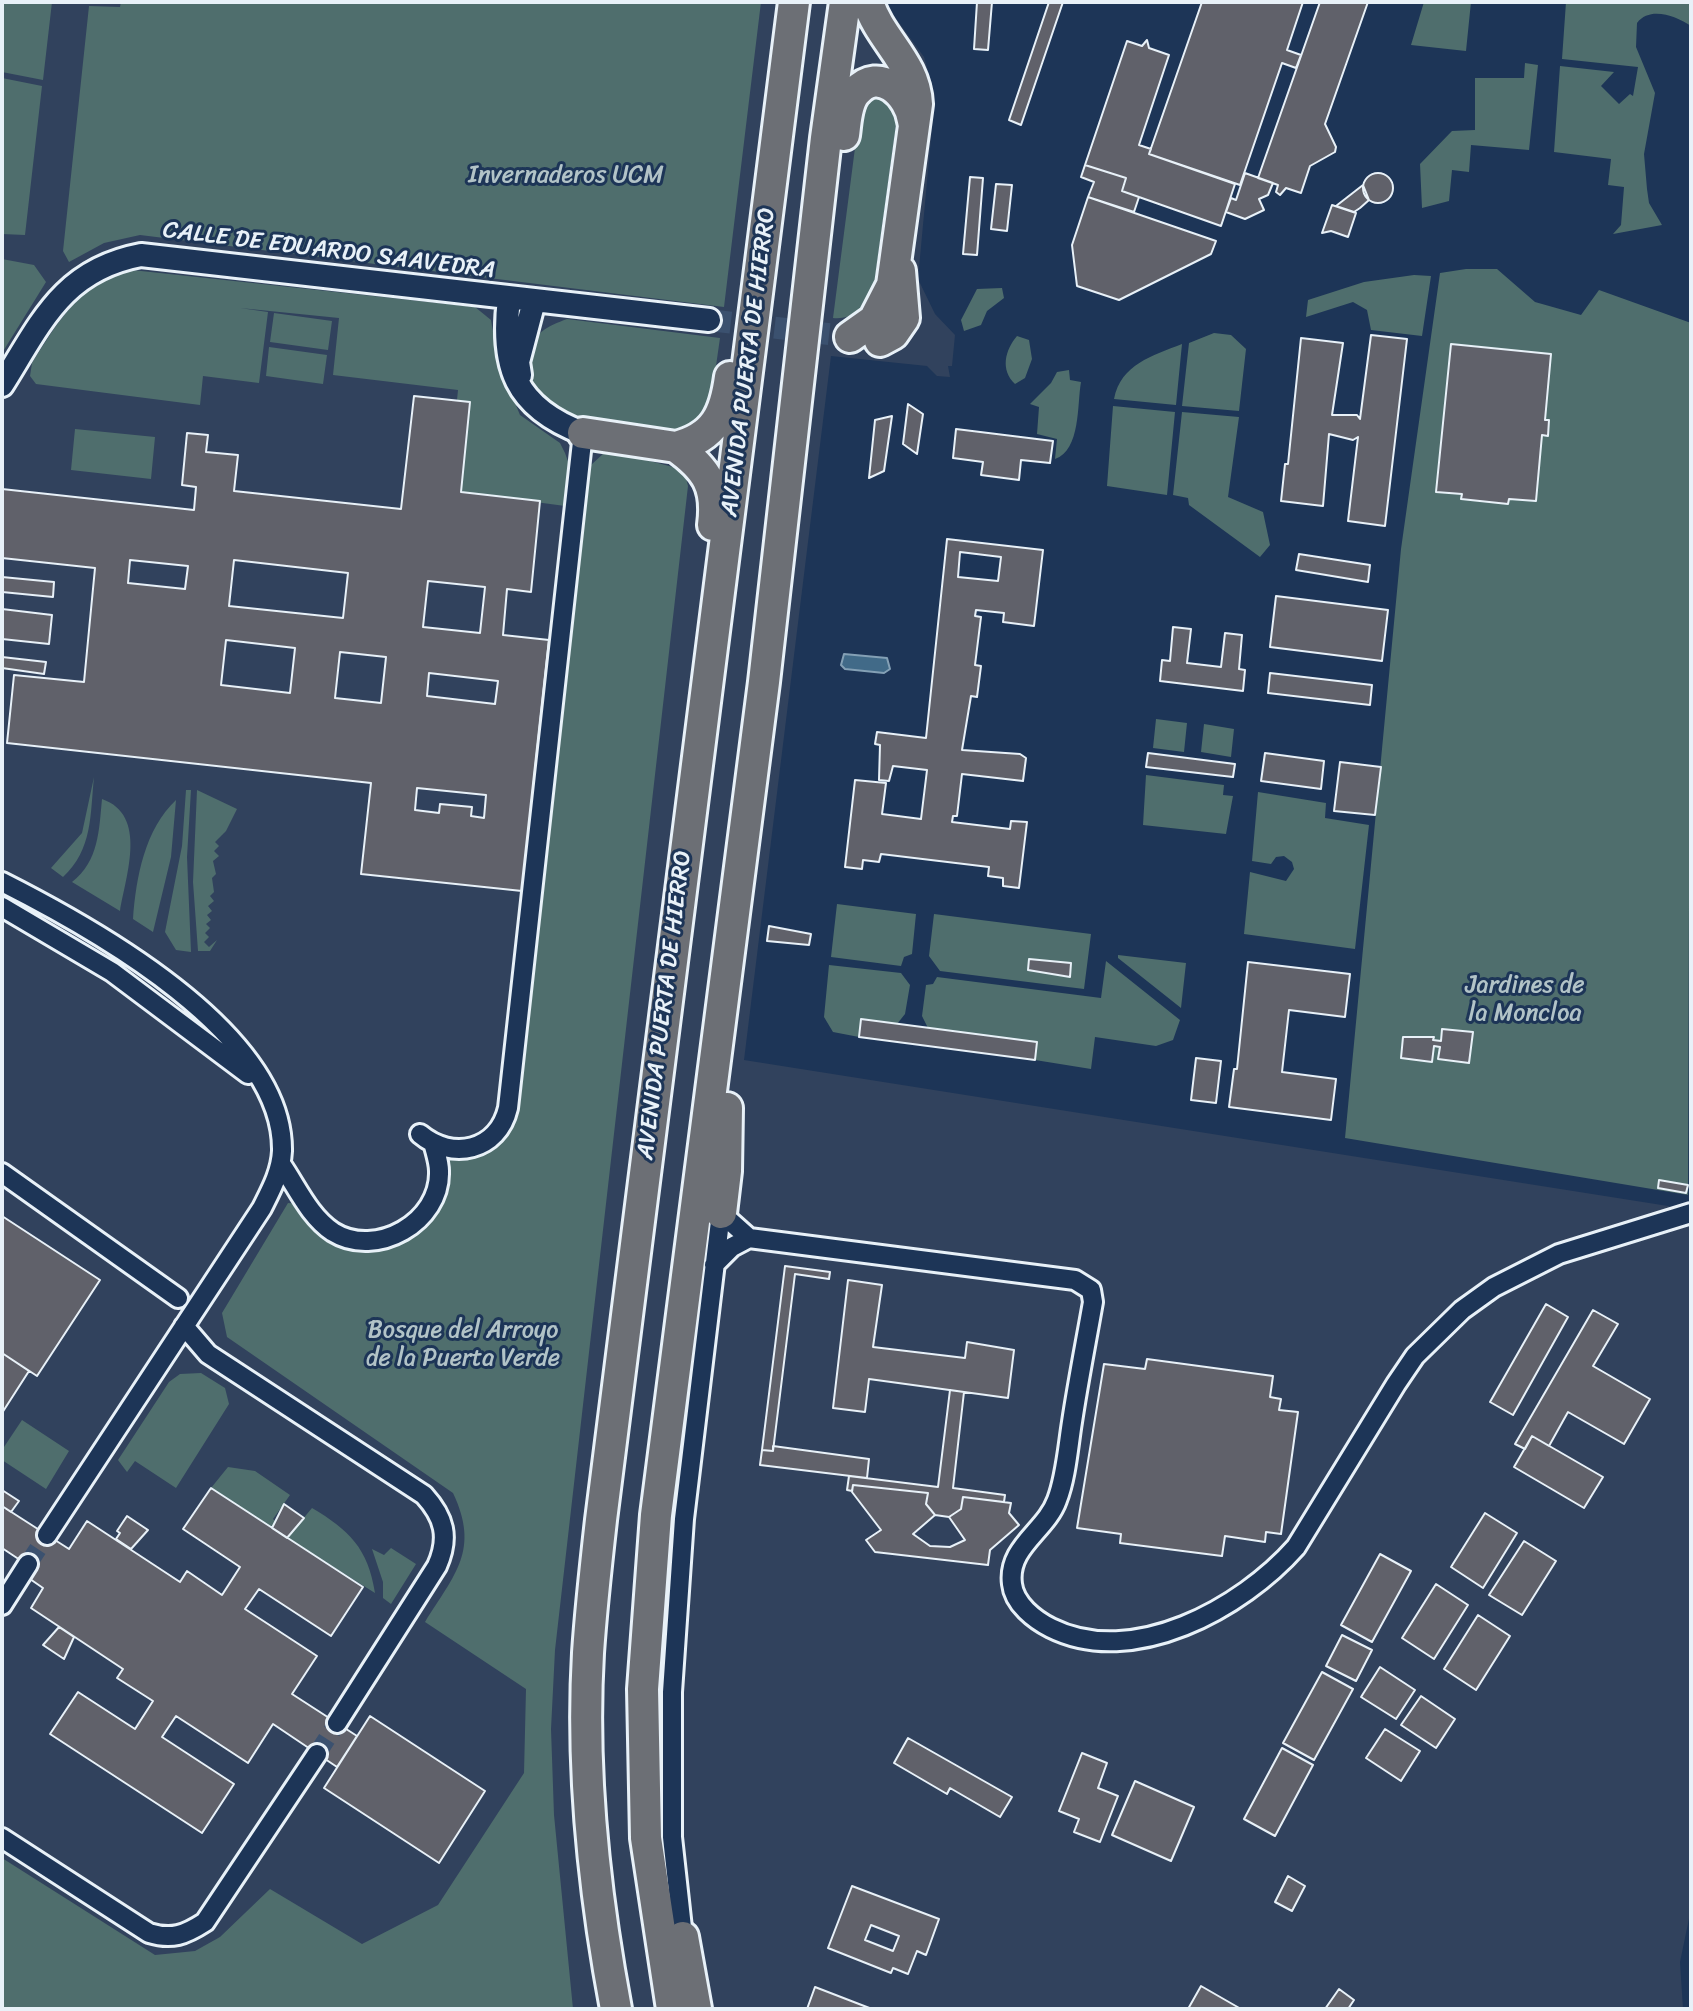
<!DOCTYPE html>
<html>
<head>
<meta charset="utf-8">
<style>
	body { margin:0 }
	#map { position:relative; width:1693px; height:2011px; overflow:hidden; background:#1d3557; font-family:Sriracha,sans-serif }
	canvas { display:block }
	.frame { position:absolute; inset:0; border:4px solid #e8f1f8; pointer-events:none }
</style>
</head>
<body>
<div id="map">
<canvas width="1693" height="2011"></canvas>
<div class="frame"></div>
</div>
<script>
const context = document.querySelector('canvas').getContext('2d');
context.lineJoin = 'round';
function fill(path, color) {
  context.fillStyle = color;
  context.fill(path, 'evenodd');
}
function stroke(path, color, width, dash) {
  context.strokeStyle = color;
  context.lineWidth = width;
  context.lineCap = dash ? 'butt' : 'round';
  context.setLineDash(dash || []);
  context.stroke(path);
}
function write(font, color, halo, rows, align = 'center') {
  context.font = font + ' Sriracha,sans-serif';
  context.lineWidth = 6;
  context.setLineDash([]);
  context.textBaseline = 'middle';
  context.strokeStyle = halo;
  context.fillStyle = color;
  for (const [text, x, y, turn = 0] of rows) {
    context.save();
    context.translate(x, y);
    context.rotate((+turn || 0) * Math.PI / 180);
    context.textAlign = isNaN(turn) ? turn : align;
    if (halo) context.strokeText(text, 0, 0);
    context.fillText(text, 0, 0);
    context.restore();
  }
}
fill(new Path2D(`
	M2 2H884L924 57 935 95 918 279 935 314 955 335 952 366H948L950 377 937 376 927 366 831 356 744 1060 1668 1206 1691 1216V1909L1680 1962 1683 2009H2Z`), '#31425d');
fill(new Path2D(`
	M2 2H52L43 80 2 72Z
	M121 2H761L724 307 140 235 104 243 69 262 63 251 89 6 120 7Z
	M1424 2H1471L1466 51 1411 45Z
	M1566 2H1691V26C1676 16 1650 6 1637 23L1636 47 1655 93 1644 154 1647 189 1649 203 1662 225 1613 234 1621 225 1624 187 1608 185 1611 159 1554 152 1560 66 1614 72 1601 86 1619 104 1630 94 1633 96 1638 67 1562 59Z
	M1525 63 1538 65 1529 150 1471 145 1469 172 1452 170 1449 201 1422 208 1420 164 1452 131 1475 130V78H1524Z
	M2 78 42 86 25 235 2 234Z
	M878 98C890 100 894 105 897 118L874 286C869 306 854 320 833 318L859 117 869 100Z
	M2 259 34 265 46 282 2 353Z
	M1466 269H1497L1535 302 1581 315 1599 290 1691 323 1688 1195 1345 1138 1401 549 1440 273Z
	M132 270 475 307 491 320 498 362 520 415 560 443 565 453 570 467 565 506 461 492 470 402 457 400 458 390 333 375 339 318 240 308 268 312 259 383 203 376 200 405 36 384 30 376 32 363C58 322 81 281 132 270Z
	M1414 275 1431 276 1422 336 1371 330 1367 310 1353 302 1306 317 1308 300 1364 282Z
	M1002 288 1004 298 987 311 981 325 964 331 961 320 977 289Z
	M274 313 332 321 328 350 270 342Z
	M567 319 720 338 709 415C701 420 691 427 682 430 669 435 653 430 639 428 600 423 521 413 529 355 532 333 548 326 567 319Z
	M1214 333 1231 335 1246 349 1239 411 1182 406 1189 343Z
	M1017 336 1029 340 1032 359 1025 378 1015 384C1000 370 1005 350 1017 336Z
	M1182 344 1176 405 1114 399C1121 364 1152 356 1182 344Z
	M269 347 327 355 323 384 266 376Z
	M1069 370 1070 380 1081 382C1077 404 1081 450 1055 459L1057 439 1037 434 1039 407 1030 404 1051 383 1057 372Z
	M1113 406 1175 412 1167 495 1107 486Z
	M1182 412 1239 417 1228 497 1263 512 1270 545 1260 557 1189 505 1188 498 1173 495Z
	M75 429 155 437 151 479 71 470Z
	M605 452 620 453 684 470 688 486 555 1650 551 1729 554 1815 573 2009H2V1858L155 1955 195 1951 220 1937 270 1889 362 1944 438 1905 524 1773 526 1689 425 1622C455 1574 480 1550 453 1493L227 1337 222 1313 288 1203 300 1204 332 1237 419 1228 444 1155C488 1160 505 1145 518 1104L590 466Z
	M1156 719 1187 723 1184 752 1153 748Z
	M1204 724 1234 729 1231 757 1201 752Z
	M1146 775 1224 785 1223 795 1233 796 1226 834 1143 825Z
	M94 777C90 815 93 849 63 877L51 868 82 833Z
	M186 790H191L187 857 191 952 176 950 165 932 182 846Z
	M197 790 237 809 226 831 215 842 219 846 214 851 219 856 213 861 216 874 212 878 214 892 210 896 214 901 208 906 212 911 207 915 211 920 206 924 210 928 205 933 209 937 204 942 209 947 217 940 210 951H198L193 882Z
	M1258 792 1326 803 1325 818 1369 825 1355 949 1244 934 1250 872 1286 881 1294 869 1292 862 1284 856 1276 857 1271 864 1252 861Z
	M102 799C148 815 126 875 120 911L72 882C99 861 99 830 102 799Z
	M176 800 171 857 153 932 133 919C136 877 145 829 176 800Z
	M837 904 916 914 912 954 904 957 901 966 831 957Z
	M934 914 1091 934 1084 989 940 971 929 956Z
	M1118 955 1186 963 1181 1008 1118 958Z
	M1106 961 1180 1020 1173 1040 1156 1046 1095 1037 1091 1069 1035 1060 1036 1042 928 1028 922 1016 926 985 933 984 937 977 1101 998Z
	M829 965 901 973 910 985 905 1014 897 1024 861 1019 859 1037 833 1032 824 1017Z
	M201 1373 225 1388 229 1404 176 1488 135 1461 127 1472 118 1460 169 1382 180 1374Z
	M22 1420 69 1451 46 1489 2 1460V1450Z
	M228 1467 255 1471 290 1495 273 1519 276 1522 272 1528 211 1488Z
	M312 1508C349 1530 368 1548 375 1593L287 1538Z
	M391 1548 416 1564 391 1604 383 1598V1582L372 1549 384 1555Z`), '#4f6e6d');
const water = new Path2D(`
	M844 654 887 658 890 669 884 673 845 669 841 665Z`);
fill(water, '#416a88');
stroke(water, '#84a0b5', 2);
const building = new Path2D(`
	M977 2H992L988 50 974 49Z
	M1049 2H1063L1021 125 1009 120Z
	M1202 2H1303L1287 50 1301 55 1296 68 1282 63 1240 185 1149 154Z
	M1320 2H1368L1325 124 1336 147 1335 152 1310 166 1301 193 1286 188 1280 195 1276 192 1278 185 1258 178Z
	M1147 40 1149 48 1169 55 1139 145 1151 149 1149 154 1235 184 1221 226 1122 191 1126 178 1085 165 1127 41 1142 46Z
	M1085 165 1126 178 1122 191 1139 197 1134 212 1088 197 1094 182 1081 177Z
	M1363 188a15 15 0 1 1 30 0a15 15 0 1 1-30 0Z
	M1245 173 1273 183 1268 195 1259 199 1264 210 1245 219 1226 212 1231 198 1236 200Z
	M970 177 983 178 977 255 963 254Z
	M996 184 1012 185 1007 231 991 229Z
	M1363 185 1369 200 1360 208 1354 212 1336 206Z
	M1088 197 1216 241 1211 254 1119 300 1077 286 1072 245Z
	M1332 205 1356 213 1348 237 1331 231 1322 233Z
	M1371 335 1407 339 1385 526 1348 521 1358 437 1353 440 1329 434 1323 506 1281 501 1285 464H1288L1301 338 1343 343 1332 415H1357L1360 419Z
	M1451 344 1551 354 1545 420H1549L1548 436 1542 435 1536 501 1509 499 1508 504 1461 499 1462 494 1436 492Z
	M414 396 470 402 461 492 540 501 531 592 507 589 503 635 549 640 522 891 361 874 371 783 7 743 14 675 84 682 95 568 2 558V489L194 510 196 487 182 485 187 433 208 435 206 452 238 455 234 491 401 509ZM130 560 188 566 185 589 128 583ZM234 560 348 573 343 618 229 606ZM428 581 485 587 480 633 423 627ZM226 640 295 648 290 693 221 685ZM340 652 386 657 381 703 335 698ZM429 673 498 681 495 704 427 696ZM417 788 486 795 484 818 471 816 472 807 440 804 439 813 415 810Z
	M908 404 923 414 917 454 903 444Z
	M892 416 884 471 869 478 875 420Z
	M956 429 1053 441 1050 463 1021 460 1019 480 981 475 983 462 953 458Z
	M947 539 1043 550 1034 626 1003 622 1004 613 976 610 975 616 981 617 975 665 981 666 977 697 971 696 962 750 1020 754 1026 758 1023 781 962 774 957 816H953L952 822 1010 829 1011 821 1027 822 1019 888 1003 886V878L988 876 989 867 881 854 879 862 863 860 862 869 845 867 855 780 886 783 882 814 921 819 927 770 893 766 889 781 879 780 880 745 875 744 877 732 926 738ZM960 552 1001 557 998 581 958 577Z
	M1299 554 1370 565 1368 582 1296 570Z
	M2 577 54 582 53 597 2 592Z
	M1276 596 1388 610 1382 661 1270 647Z
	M2 609 52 615 49 644 2 639Z
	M1173 627 1191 629 1187 663 1221 667 1225 633 1242 635 1239 669 1245 670 1243 691 1160 681 1162 660 1170 661Z
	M2 657 46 662 44 674 2 668Z
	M1270 673 1372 685 1370 705 1268 693Z
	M1148 753 1235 764 1233 777 1146 767Z
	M1265 753 1324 761 1321 789 1261 781Z
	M1340 762 1381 767 1375 815 1334 811Z
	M769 926 811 934 809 945 767 941Z
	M1029 959 1071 963 1070 977 1028 970Z
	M1248 962 1350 974 1345 1017 1289 1010 1282 1072 1336 1079 1331 1120 1229 1107 1234 1069H1237Z
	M861 1019 1037 1042 1035 1060 859 1037Z
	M1442 1029 1473 1032 1469 1063 1438 1059 1440 1047 1434 1046 1432 1062 1401 1058 1403 1037H1434L1433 1040 1441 1041Z
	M1196 1058 1221 1061 1216 1103 1191 1100Z
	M1659 1180 1688 1185 1686 1193 1658 1188Z
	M2 1216 100 1280 37 1376 2 1353Z
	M785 1266 830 1272 829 1279 795 1274 773 1451 762 1450Z
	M848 1280 882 1285 873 1347 965 1358 967 1342 1014 1350 1008 1398 869 1379 865 1412 833 1408Z
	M1546 1304 1568 1317 1513 1415 1490 1402Z
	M1593 1310 1618 1324 1593 1366 1650 1399 1624 1444 1568 1412 1549 1446 1532 1436 1525 1449 1515 1444Z
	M2 1353 29 1371 2 1413Z
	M1147 1359 1273 1376 1270 1397 1281 1399 1279 1410 1298 1412 1281 1534 1266 1532 1265 1542 1225 1536 1222 1556 1120 1543 1121 1534 1077 1528 1104 1364 1145 1369Z
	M950 1390 964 1392 953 1488 1005 1495 1004 1502 963 1497 961 1509 949 1517 935 1515 926 1504 928 1493 853 1485 852 1491 847 1490 849 1476 938 1487Z
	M1532 1436 1603 1477 1584 1508 1514 1467Z
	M773 1446 869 1459 867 1478 760 1465 762 1450 773 1451Z
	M853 1485 928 1493 926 1504 935 1515 913 1534 930 1546 950 1547 965 1540 949 1517 961 1509 963 1497 1011 1503 1009 1513 1019 1525 990 1550 988 1565 875 1552 866 1540 881 1530 852 1492Z
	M211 1488 363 1587 331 1636 259 1589 245 1609 317 1656 292 1694 357 1736 337 1767 273 1724 248 1763 176 1716 162 1737 234 1784 202 1833 50 1734 78 1692 135 1729 153 1701 117 1678 123 1669 31 1608 43 1588 30 1579 35 1570 2 1548V1506L69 1549 87 1521 180 1582 187 1571 222 1595 240 1567 183 1529Z
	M2 1490 19 1501 11 1512 2 1506Z
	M284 1504 304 1518 287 1538 272 1528Z
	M1485 1513 1517 1533 1483 1588 1451 1567Z
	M127 1516 148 1530 131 1549 116 1539 120 1533 117 1531Z
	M1524 1541 1556 1561 1522 1615 1489 1595Z
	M1380 1554 1411 1571 1372 1642 1341 1625Z
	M1436 1584 1468 1605 1434 1659 1402 1638Z
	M1478 1615 1510 1636 1476 1690 1444 1669Z
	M59 1627 74 1637 64 1659 43 1645Z
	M1342 1635 1372 1650 1356 1681 1326 1666Z
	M1380 1667 1415 1690 1396 1719 1361 1697Z
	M1322 1672 1353 1689 1314 1760 1283 1743Z
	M1421 1696 1455 1719 1436 1748 1401 1725Z
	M370 1716 485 1791 439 1863 324 1788Z
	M1385 1729 1420 1751 1401 1781 1366 1758Z
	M908 1738 1012 1797 1000 1817 950 1788 947 1794 894 1763Z
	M1282 1748 1313 1765 1275 1836 1244 1819Z
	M1082 1753 1107 1763 1098 1788 1118 1796 1100 1842 1074 1832 1079 1819 1059 1811Z
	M1135 1781 1194 1807 1171 1861 1112 1835Z
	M1288 1876 1305 1886 1292 1911 1275 1902Z
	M852 1886 939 1919 926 1955 917 1951 908 1974 893 1968 891 1973 828 1948ZM871 1925 899 1936 893 1951 865 1940Z
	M1201 1986 1241 2009H1188Z
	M815 1987 872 2009H807Z
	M1339 1989 1354 2000 1348 2009H1325Z`);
fill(building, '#60616a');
stroke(building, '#e8f1f8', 2);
stroke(new Path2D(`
	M28 1564 47 1535
	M317 1754 337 1723`), '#3b516f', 18, [18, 9]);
stroke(new Path2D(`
	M709 320 837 335`), '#3b516f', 22, [22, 11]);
const minor = new Path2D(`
	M2 882C93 928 284 1033 282 1151 281 1172 271 1190 262 1208L47 1535
	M2 907 112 972 248 1074
	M420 1134C452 1161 498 1151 508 1108L583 433
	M281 1164C297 1187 309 1216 333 1232 376 1259 441 1222 439 1171 439 1163 436 1154 434 1146
	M2 1173 178 1298
	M721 1213 749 1238 1075 1280 1091 1290 1093 1302C1086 1342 1078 1382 1072 1422 1068 1447 1066 1477 1057 1500 1046 1531 1007 1547 1012 1584 1014 1604 1035 1620 1051 1628 1133 1669 1242 1608 1296 1547L1396 1384 1415 1356 1462 1310 1494 1287 1559 1254 1691 1213
	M714 1265 732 1247 749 1238
	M184 1326 208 1354 424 1495C444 1517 450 1537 437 1566L337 1723
	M2 1605 28 1564
	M2 1838 149 1933C172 1940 185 1935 205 1922L317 1754
	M683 1937 672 1837V1692L684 1519 721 1213`);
const tertiary = new Path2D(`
	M509 298C501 366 514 407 583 433
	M520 375 518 362 534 301
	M2 385C41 323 62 270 141 255L709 320`);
const trunk = new Path2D(`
	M844 135C846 121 846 103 856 92 879 65 910 95 913 121
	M850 337 874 320 892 285 917 104C915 62 880 40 868 2
	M880 341 893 334 904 318 900 271
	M583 433 676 447C715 437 725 414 730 377
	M676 447C707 469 718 487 713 525
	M721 1213 726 1171 727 1108
	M683 1937 696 2009
	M616 2009C594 1892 581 1772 588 1653 591 1608 596 1564 601 1520L794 2
	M672 2009 646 1838 643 1689 656 1515 764 682 826 138 845 2`);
stroke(minor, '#e8f1f8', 24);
stroke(tertiary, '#e8f1f8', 28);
stroke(trunk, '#e8f1f8', 36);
stroke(minor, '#1d3557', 18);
stroke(tertiary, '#1d3557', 22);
stroke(trunk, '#6c6f75', 30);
write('24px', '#b2c3c7', '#1d3557', [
	["Invernaderos UCM",566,176],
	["Jardines de",1525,986],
	["la Moncloa",1525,1014],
	["Bosque del Arroyo",463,1331],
	["de la Puerta Verde",463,1359]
]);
write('24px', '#e8f1f8', '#1d3557', [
	["CALLE DE EDUARDO SAAVEDRA",329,251,7],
	["AVENIDA PUERTA DE HIERRO",749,362,-83],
	["AVENIDA PUERTA DE HIERRO",665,1005,-83]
]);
</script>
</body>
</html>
